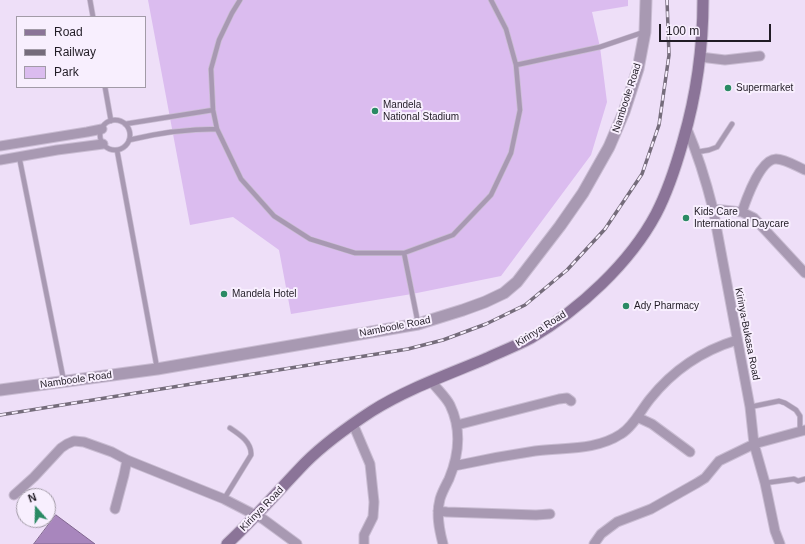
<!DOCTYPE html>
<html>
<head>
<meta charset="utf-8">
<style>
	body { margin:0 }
	#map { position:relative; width:805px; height:544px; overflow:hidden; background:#eedff8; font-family:Arial,sans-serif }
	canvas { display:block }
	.legend { position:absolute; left:16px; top:16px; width:130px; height:72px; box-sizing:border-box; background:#f8effe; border:1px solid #a29ba7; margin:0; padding:5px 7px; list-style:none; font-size:12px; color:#211c25 }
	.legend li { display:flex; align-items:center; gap:8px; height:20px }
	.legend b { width:20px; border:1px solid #a29ba7 }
	.north { position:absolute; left:16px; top:488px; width:40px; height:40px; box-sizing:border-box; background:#f8effe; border:1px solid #a29ba7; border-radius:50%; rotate:340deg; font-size:11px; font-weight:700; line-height:16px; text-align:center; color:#211c25 }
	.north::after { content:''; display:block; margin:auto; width:14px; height:18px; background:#2a8a64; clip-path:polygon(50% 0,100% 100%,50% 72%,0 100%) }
	.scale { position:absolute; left:659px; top:24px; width:112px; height:18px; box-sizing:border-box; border:2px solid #211c25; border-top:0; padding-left:5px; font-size:12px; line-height:14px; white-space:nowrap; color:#211c25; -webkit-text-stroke:3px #f8effe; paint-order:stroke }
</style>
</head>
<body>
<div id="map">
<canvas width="805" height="544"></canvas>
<ul class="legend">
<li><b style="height:5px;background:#8b7498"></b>Road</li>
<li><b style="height:5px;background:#756c7b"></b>Railway</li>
<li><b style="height:11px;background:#dbbcef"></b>Park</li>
</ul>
<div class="north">N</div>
<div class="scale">100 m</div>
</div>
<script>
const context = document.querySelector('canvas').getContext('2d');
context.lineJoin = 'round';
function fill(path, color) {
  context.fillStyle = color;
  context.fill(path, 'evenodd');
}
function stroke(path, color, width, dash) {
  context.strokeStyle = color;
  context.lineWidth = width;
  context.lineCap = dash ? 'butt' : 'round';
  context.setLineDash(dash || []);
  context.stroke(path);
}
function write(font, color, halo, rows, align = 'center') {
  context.font = font + ' Arial,sans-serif';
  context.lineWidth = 4;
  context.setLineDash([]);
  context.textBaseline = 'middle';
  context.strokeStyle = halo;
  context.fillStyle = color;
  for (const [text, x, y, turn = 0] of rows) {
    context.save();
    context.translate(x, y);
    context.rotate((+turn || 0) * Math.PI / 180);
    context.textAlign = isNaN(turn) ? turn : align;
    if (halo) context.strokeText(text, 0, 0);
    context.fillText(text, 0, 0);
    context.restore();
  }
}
fill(new Path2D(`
	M148 0H628V6L592 12 600 47 607 102 591 155 501 276 412 294 291 314 279 250 233 217 190 225Z`), '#dbbcef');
const water = new Path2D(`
	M56 515 95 544H34Z`);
fill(water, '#a886bd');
stroke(water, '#80668f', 1);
const service = new Path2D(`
	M90 0 93 17
	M240 0 232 13 219 40 211 69 213 110 217 129 241 179 274 216 310 239 355 253H404L453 235 491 195 511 153 520 110 516 65 506 29 491 0
	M516 65 600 47 644 32
	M105 87 111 121
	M100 135a15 15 0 1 1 30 0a15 15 0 1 1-30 0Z
	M125 124 213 110
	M129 140C158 133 187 129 217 129
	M117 150 157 368
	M697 152 709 150 717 147 732 124
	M19 156 64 382
	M404 253 418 323
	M750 407 779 401 785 403 796 410 800 416V431
	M765 483 794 479 798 481 805 479
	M224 499 251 455C252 442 239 434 230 428`);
const minor = new Path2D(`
	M700 57 725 60 760 56
	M687 129C698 155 706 181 713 209L750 407 754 444 765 483 775 531 780 544
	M0 146 87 132 102 129
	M0 160 57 150 103 144
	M713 209 742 212 754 218 805 273
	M742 212C746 200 760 159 776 159 785 159 796 166 805 170
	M431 381C437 389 446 397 450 405 462 430 459 455 449 479 446 485 442 492 440 499 436 514 439 529 443 544
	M637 417 652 424 690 452
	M353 424 370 464 374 502 373 517 364 535V544
	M457 425 559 399 567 398 571 401
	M454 466C481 460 508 455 535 451 564 447 595 451 621 434 633 427 641 410 650 399 673 370 701 351 737 340
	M14 495 34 477 61 448 67 444 74 441 84 442 112 452 127 460 224 499 263 519 297 544
	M115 509 124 475 127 460
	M438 511 447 512 536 515 550 514
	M594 544 601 534 617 522 651 509 697 483 705 478 719 461 754 444 805 430`);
const tertiary = new Path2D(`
	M0 390 157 369 418 324 463 310 485 302 504 293 517 282 560 226 583 193 609 147 624 112 638 69 645 32 646 0`);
const secondary = new Path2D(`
	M227 544C255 518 279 490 305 463 325 443 349 426 372 411 407 389 447 375 485 359 500 352 516 346 531 338 579 310 630 263 656 214 668 191 676 166 683 141 697 93 703 50 703 0`);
stroke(service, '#c9bcd2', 6);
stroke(minor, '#c9bcd2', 11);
stroke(tertiary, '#c9bcd2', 13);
stroke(secondary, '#c9bcd2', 13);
stroke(service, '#a899b2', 4.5);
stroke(minor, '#a899b2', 9);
stroke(tertiary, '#a899b2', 11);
stroke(secondary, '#8b7498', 11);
const rail = new Path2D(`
	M0 415 408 349 443 340 486 324 525 305 567 270 605 229 642 174 659 125 669 55 667 0`);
stroke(rail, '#756c7b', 3.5);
stroke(rail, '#f8effe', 2, [6]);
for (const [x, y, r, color] of [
	[728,88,4,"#2a8a64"],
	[375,111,4,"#2a8a64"],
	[686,218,4,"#2a8a64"],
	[224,294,4,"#2a8a64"],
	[626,306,4,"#2a8a64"]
]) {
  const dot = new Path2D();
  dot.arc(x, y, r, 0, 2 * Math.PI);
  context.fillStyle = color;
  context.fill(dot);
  stroke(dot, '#f8effe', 1.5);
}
write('10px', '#211c25', '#f8effe', [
	["Supermarket",736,88],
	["Mandela",383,105],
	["National Stadium",383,117],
	["Kids Care",694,212],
	["International Daycare",694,224],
	["Mandela Hotel",232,294],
	["Ady Pharmacy",634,306]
], 'left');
write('10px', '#211c25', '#f8effe', [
	["Namboole Road",627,98,-72],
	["Namboole Road",395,327,-11],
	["Kirinya Road",541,329,-32],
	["Kirinya-Bukasa Road",747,334,79],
	["Namboole Road",76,380,-8],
	["Kirinya Road",262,509,-46]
]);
</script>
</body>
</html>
